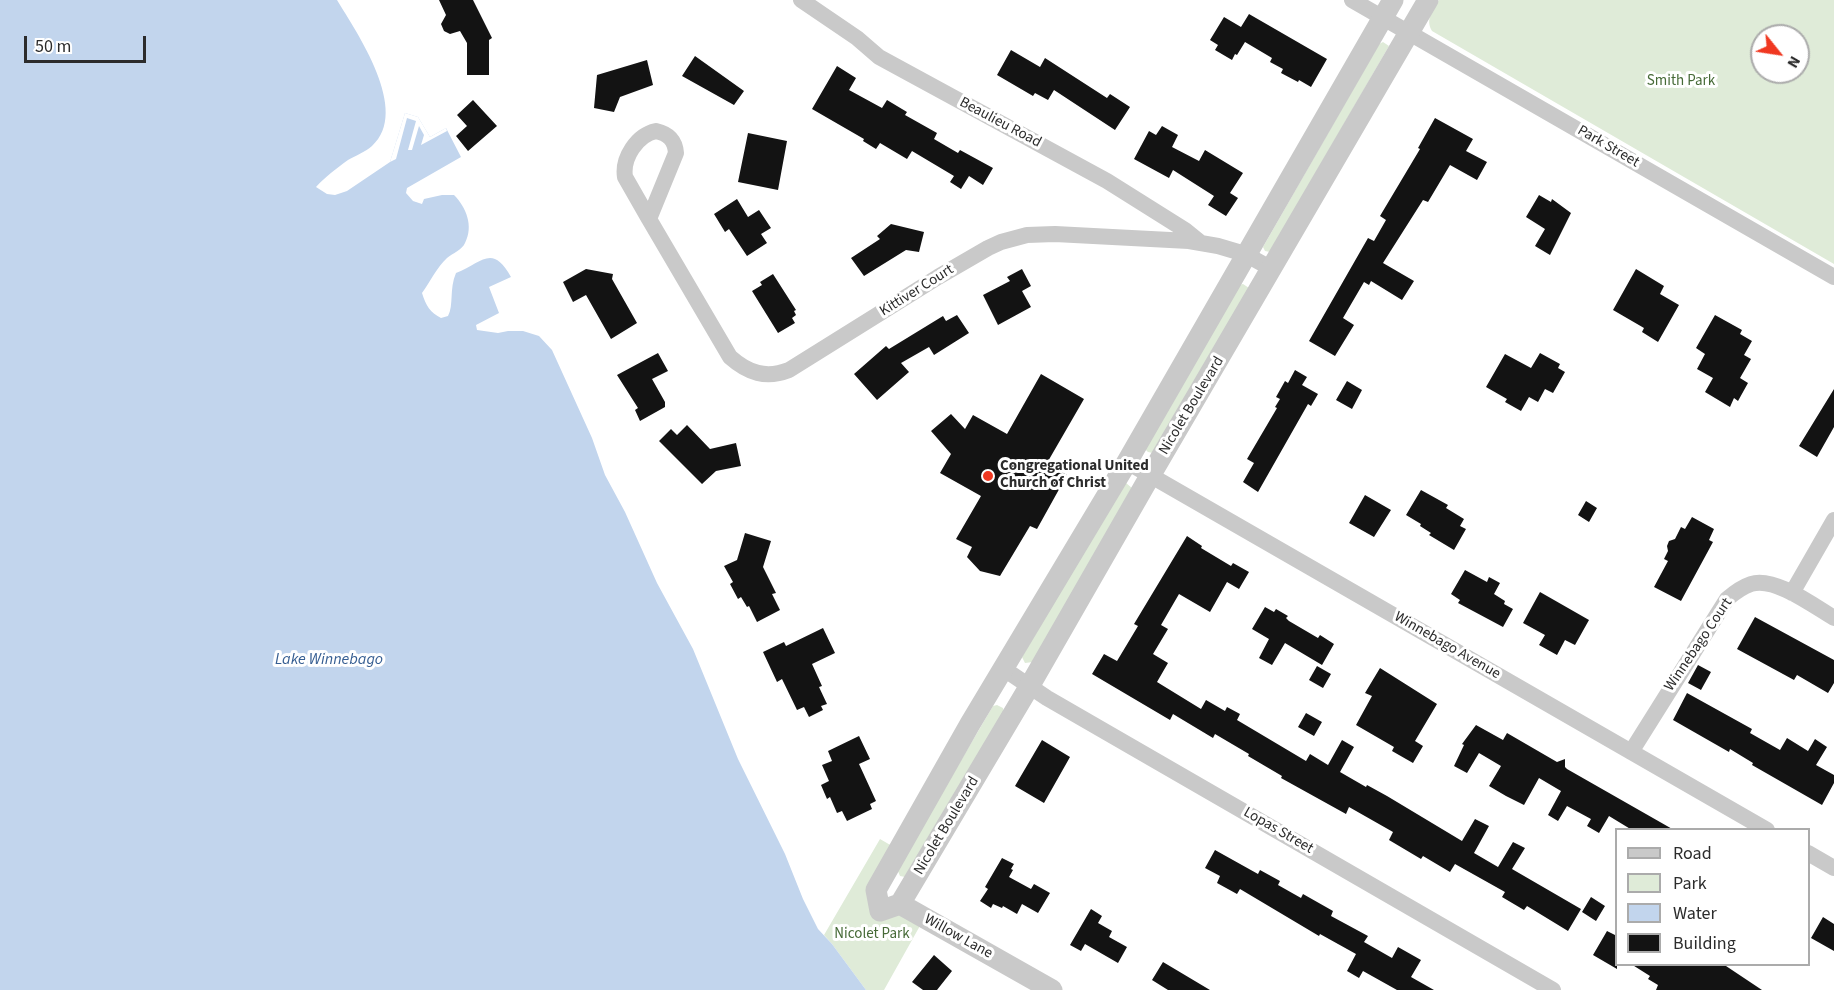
<!DOCTYPE html>
<html>
<head>
<meta charset="utf-8">
<style>
	body { margin:0 }
	#map { position:relative; width:1834px; height:990px; overflow:hidden; background:#fff; font-family:"Source Sans 3",sans-serif }
	canvas { display:block }
	.legend { position:absolute; left:1615px; top:828px; width:195px; height:138px; box-sizing:border-box; background:#fff; border:2px solid #ababab; margin:0; padding:8px 10px; list-style:none; font-size:18px; color:#2c2c2c }
	.legend li { display:flex; align-items:center; gap:12px; height:30px }
	.legend b { width:30px; border:2px solid #ababab }
	.north { position:absolute; left:1750px; top:24px; width:60px; height:60px; box-sizing:border-box; background:#fff; border:2px solid #ababab; border-radius:50%; rotate:120deg; font-size:16px; font-weight:700; line-height:24px; text-align:center; color:#2c2c2c }
	.north::after { content:''; display:block; margin:auto; width:21px; height:27px; background:#f03821; clip-path:polygon(50% 0,100% 100%,50% 72%,0 100%) }
	.scale { position:absolute; left:24px; top:36px; width:122px; height:27px; box-sizing:border-box; border:3px solid #2c2c2c; border-top:0; padding-left:8px; font-size:18px; line-height:21px; white-space:nowrap; color:#2c2c2c; -webkit-text-stroke:4px #fff; paint-order:stroke }
</style>
</head>
<body>
<div id="map">
<canvas width="1834" height="990"></canvas>
<ul class="legend">
<li><b style="height:8px;background:#c9c9c9"></b>Road</li>
<li><b style="height:16px;background:#dfebd8"></b>Park</li>
<li><b style="height:16px;background:#c2d5ed"></b>Water</li>
<li><b style="height:16px;background:#131313"></b>Building</li>
</ul>
<div class="north">N</div>
<div class="scale">50 m</div>
</div>
<script>
const context = document.querySelector('canvas').getContext('2d');
context.lineJoin = 'round';
function fill(path, color) {
  context.fillStyle = color;
  context.fill(path, 'evenodd');
}
function stroke(path, color, width, dash) {
  context.strokeStyle = color;
  context.lineWidth = width;
  context.lineCap = dash ? 'butt' : 'round';
  context.setLineDash(dash || []);
  context.stroke(path);
}
function write(font, color, halo, rows, align = 'center') {
  context.font = font + ' "Source Sans 3",sans-serif';
  context.lineWidth = 6;
  context.setLineDash([]);
  context.textBaseline = 'middle';
  context.strokeStyle = halo;
  context.fillStyle = color;
  for (const [text, x, y, turn = 0] of rows) {
    context.save();
    context.translate(x, y);
    context.rotate((+turn || 0) * Math.PI / 180);
    context.textAlign = isNaN(turn) ? turn : align;
    if (halo) context.strokeText(text, 0, 0);
    context.fillText(text, 0, 0);
    context.restore();
  }
}
fill(new Path2D(`
	M1439 0H1834V264L1432 31C1425 19 1433 10 1439 0ZM1762 36H1798V72H1762Z
	M1383 42 1389 46 1270 252 1265 251 1263 247 1379 44Z
	M1243 284 1249 288 1153 453 1148 452 1145 449 1239 285Z
	M1126 483 1132 488 1033 662 1025 663 1022 657 1122 485Z
	M997 705 1003 708 1004 713 905 877 900 876 897 869 993 706Z
	M880 839 892 846 884 893 903 912 921 924 884 990H866L832 944 824 935Z`), '#dfebd8');
fill(new Path2D(`
	M0 0H337C357 33 411 111 372 146 365 152 355 156 348 160 337 168 325 177 316 187L327 194 335 195 347 191 390 162 405 113 418 117 430 137 446 128 461 157 407 188 406 193 413 201 422 204 424 199 442 195H454C466 207 474 226 465 243 462 250 453 253 447 258 437 267 430 282 422 293 426 306 430 312 441 318L448 316C454 305 449 289 456 273 482 263 492 243 511 277L489 287 499 313 476 325 477 330 498 333 508 331H523L539 336 552 350 592 438 605 475 625 512 657 583 693 649 738 759 785 854 803 899 818 929 832 944 866 990H0Z`), '#c2d5ed');
fill(new Path2D(`
	M405 113 418 117 430 137 446 128 447 131 421 145 424 135 419 126 412 150H408L416 121 407 118 396 159 390 162Z`), '#fff');
fill(new Path2D(`
	M439 0H473L492 38 489 40V75H467V43L460 31 450 34 444 31 441 24 446 15Z
	M1249 14 1327 59 1311 87 1299 80 1298 82 1281 73 1283 69 1270 62 1272 58 1245 42 1237 55 1235 54 1232 60 1215 50 1218 45 1210 40 1224 17 1241 27Z
	M1011 50 1040 67 1045 58 1107 98 1110 94 1130 107 1115 130 1054 90 1048 100 1035 93 1033 96 997 75Z
	M695 56 744 91 734 105 682 76Z
	M647 60 653 85 620 97 614 112 594 108 597 75Z
	M837 66 856 78 849 90 882 108 887 100 907 112 905 115 937 133 934 139 958 153 960 150 993 168 983 185 969 176 961 189 950 182 954 176 912 151 907 159 880 143 876 149 863 141 864 139 812 109Z
	M473 100 497 126 468 151 456 136 467 126 457 115Z
	M1435 118 1473 139 1466 151 1487 162 1477 180 1450 165 1428 202 1423 200 1383 263 1414 281 1402 300 1371 281 1369 285 1364 282 1343 318 1354 325 1335 356 1309 341 1368 238 1374 241 1386 220 1380 216 1420 149 1418 148Z
	M1162 126 1178 135 1172 147 1199 161 1205 150 1243 173 1230 193 1238 198 1226 216 1208 205 1214 196 1173 170 1169 178 1134 159 1149 131 1156 135Z
	M748 133 787 141 778 190 738 182Z
	M1539 195 1551 202 1552 199 1571 213 1550 255 1535 246 1545 229 1526 217Z
	M737 199 748 217 759 210 771 228 761 234 767 243 747 256 729 229 725 232 714 214Z
	M891 224 924 232 919 252 906 250 864 276 851 258 880 239 877 236Z
	M586 269 613 274 612 279 637 323 611 339 586 295 573 302 563 282Z
	M1022 269 1031 286 1022 291 1031 307 998 325 983 295 1010 281 1007 277Z
	M1636 269 1664 286 1660 294 1679 305 1658 342 1642 332 1644 328 1613 310Z
	M773 274 796 310 794 311 796 315 792 318 795 323 778 333 752 291 762 285 760 282Z
	M957 315 969 333 934 355 929 347 901 363 909 372 877 400 854 374 886 346 889 349 943 316 946 321Z
	M1715 315 1742 330 1740 334 1752 341 1744 355 1751 359 1740 378 1748 383 1738 401 1734 398 1730 407 1705 392 1713 378 1697 369 1705 354 1696 348Z
	M658 353 668 371 652 379 665 402V407L640 421 635 410 638 408 617 375Z
	M1540 353 1560 364 1558 368 1565 372 1553 393 1545 389 1538 402 1529 397 1521 411 1505 402 1507 399 1486 387 1505 354 1531 368Z
	M1295 370 1307 377 1302 385 1318 394 1311 406 1308 404 1258 492 1243 482 1254 463 1247 459 1277 408 1275 407 1280 399 1276 397 1285 381 1288 383Z
	M1041 374 1084 399 1047 463 1067 475 1037 529 1030 526 1000 576 980 571 967 557 972 547 956 539 981 496 940 473 951 454 931 431 951 414 965 429 973 415 1007 434Z
	M1347 381 1362 390 1352 409 1336 400Z
	M1834 389V427L1817 457 1799 446Z
	M687 425 710 449 736 443 741 466 716 471 702 484 659 441 671 429 677 435Z
	M1421 490 1448 505 1446 508 1464 519 1460 526 1466 529 1454 550 1429 535 1431 533 1420 526 1421 524 1406 515Z
	M1365 495 1391 510 1374 537 1349 523Z
	M1586 501 1597 508 1589 522 1578 515Z
	M1692 517 1714 529 1709 540 1713 542 1681 601 1654 587 1668 561 1664 559 1668 551 1667 546 1669 541 1675 539 1681 527 1685 529Z
	M745 533 771 541 763 567 776 593 772 594 780 610 757 622 749 606 747 607 741 597 738 599 730 584 733 582 724 566 737 560Z
	M1187 536 1202 546 1201 548 1231 566 1233 563 1249 572 1239 589 1227 582 1210 612 1179 594 1161 625 1168 629 1153 654 1168 663 1157 682 1201 709 1206 700 1225 711 1227 707 1240 714 1237 720 1306 761 1310 754 1328 765 1342 740 1354 747 1340 772 1366 787 1367 785 1387 796 1462 841 1475 819 1489 826 1474 853 1498 867 1513 842 1525 848 1512 869 1581 909 1568 931 1527 906 1524 910 1502 897 1505 892 1455 864 1450 872 1423 856 1421 859 1389 840 1393 832 1349 807 1346 814 1281 778 1282 776 1248 756 1249 754 1215 734 1213 738 1173 714 1170 720 1092 674 1104 654 1117 661 1138 626 1134 624Z
	M1465 570 1487 582 1489 577 1500 583 1494 594 1505 601 1504 604 1513 609 1503 627 1458 603 1460 600 1451 594Z
	M1540 592 1589 620 1575 645 1565 640 1557 655 1539 645 1545 635 1523 623Z
	M1265 607 1274 612 1276 609 1288 616 1286 618 1289 621 1318 638 1320 635 1334 644 1322 665 1285 643 1272 665 1259 658 1269 639 1252 629Z
	M1755 617 1834 660V683L1828 693 1797 675 1794 680 1737 649Z
	M823 628 835 653 812 664 822 686 819 687 827 704 821 706 823 710 809 717 804 707 797 710 782 679 777 682 763 652 784 642 786 646Z
	M1698 665 1711 672 1701 690 1688 683Z
	M1317 666 1331 674 1323 688 1309 680Z
	M1380 668 1437 704 1415 741 1423 746 1413 763 1392 751 1394 747 1356 725 1372 696 1365 693Z
	M1687 693 1752 729 1750 733 1780 750 1787 738 1808 751 1815 739 1827 747 1816 765 1834 775V783L1822 805 1752 765 1753 763 1730 749 1729 752 1673 720Z
	M1306 713 1322 722 1314 736 1298 727Z
	M1476 725 1503 740 1507 733 1557 762 1565 759V767L1567 769 1674 830H1632L1609 816 1599 833 1587 826 1591 819 1567 806 1558 821 1548 815 1561 791 1539 778 1524 805 1506 796 1489 786 1501 766 1479 753 1467 773 1454 766 1464 745 1462 744Z
	M859 736 870 759 859 764 876 801 870 804 872 809 847 821 842 811 837 813 830 797 827 799 821 785 829 781 822 765 832 761 828 751Z
	M1042 740 1070 757 1044 803 1015 786Z
	M1215 850 1258 874 1260 870 1280 881 1278 885 1301 898 1303 894 1333 911 1331 916 1368 936 1364 942 1392 958 1398 947 1421 960 1411 977 1434 990H1397L1363 971 1359 978 1347 971 1356 954 1320 934 1319 936 1240 889 1237 894 1217 883 1220 876 1205 868Z
	M1002 858 1014 864 1011 869 1013 870 1009 877 1031 889 1034 884 1050 893 1038 913 1022 904 1017 914 1003 906 1002 908 993 904 991 908 980 901 988 889 985 887Z
	M1591 897 1605 906 1596 921 1582 912Z
	M1091 909 1102 916 1098 923 1112 931 1109 937 1127 947 1118 963 1085 944 1081 951 1070 945Z
	M1823 917 1834 924V951L1811 938Z
	M1607 931 1617 936V969L1593 955Z
	M934 955 952 971 937 990H923L912 982Z
	M1163 962 1210 990H1168L1152 980Z
	M1631 964H1723L1762 990H1656L1658 985 1648 979 1650 976Z`), '#131313');
stroke(new Path2D(`
	M801 0 857 38 879 57 1107 181 1185 230 1201 243
	M1352 0 1834 277
	M656 131C669 134 675 140 676 153L649 219 625 177C622 158 637 135 656 131Z
	M649 219 730 357C748 373 766 379 789 370L938 277 988 248 1001 242 1027 235 1055 234 1189 241 1218 246 1245 254 1272 269
	M1127 462 1767 830
	M1792 593 1834 520
	M1004 669 1047 698 1553 990
	M1631 752 1727 599C1734 593 1742 587 1751 584 1774 576 1814 606 1834 618
	M1808 853 1834 868`), '#c9c9c9', 16);
stroke(new Path2D(`
	M900 904 1029 687 1150 476 1428 0
	M1052 990 900 904 880 911 876 890 970 724 1127 462 1393 0`), '#c9c9c9', 21);
for (const [x, y, r, color] of [
	[988,476,6,"#f03821"]
]) {
  const dot = new Path2D();
  dot.arc(x, y, r, 0, 2 * Math.PI);
  context.fillStyle = color;
  context.fill(dot);
  stroke(dot, '#fff', 2);
}
write('15px', '#466a37', '#fff', [
	["Smith Park",1681,82],
	["Nicolet Park",872,935]
]);
write('15px', '#2c2c2c', '#fff', [
	["Beaulieu Road",1000,123,28],
	["Park Street",1608,147,30],
	["Kittiver Court",917,291,-32],
	["Nicolet Boulevard",1192,406,-59],
	["Winnebago Court",1699,645,-56],
	["Winnebago Avenue",1447,646,30],
	["Nicolet Boulevard",947,826,-59],
	["Lopas Street",1278,831,30],
	["Willow Lane",958,937,29]
]);
write('bold 15px', '#2c2c2c', '#fff', [
	["Congregational United",1000,467],
	["Church of Christ",1000,484]
], 'left');
write('italic 16px', '#365e92', '#fff', [
	["Lake Winnebago",329,660]
]);
</script>
</body>
</html>
